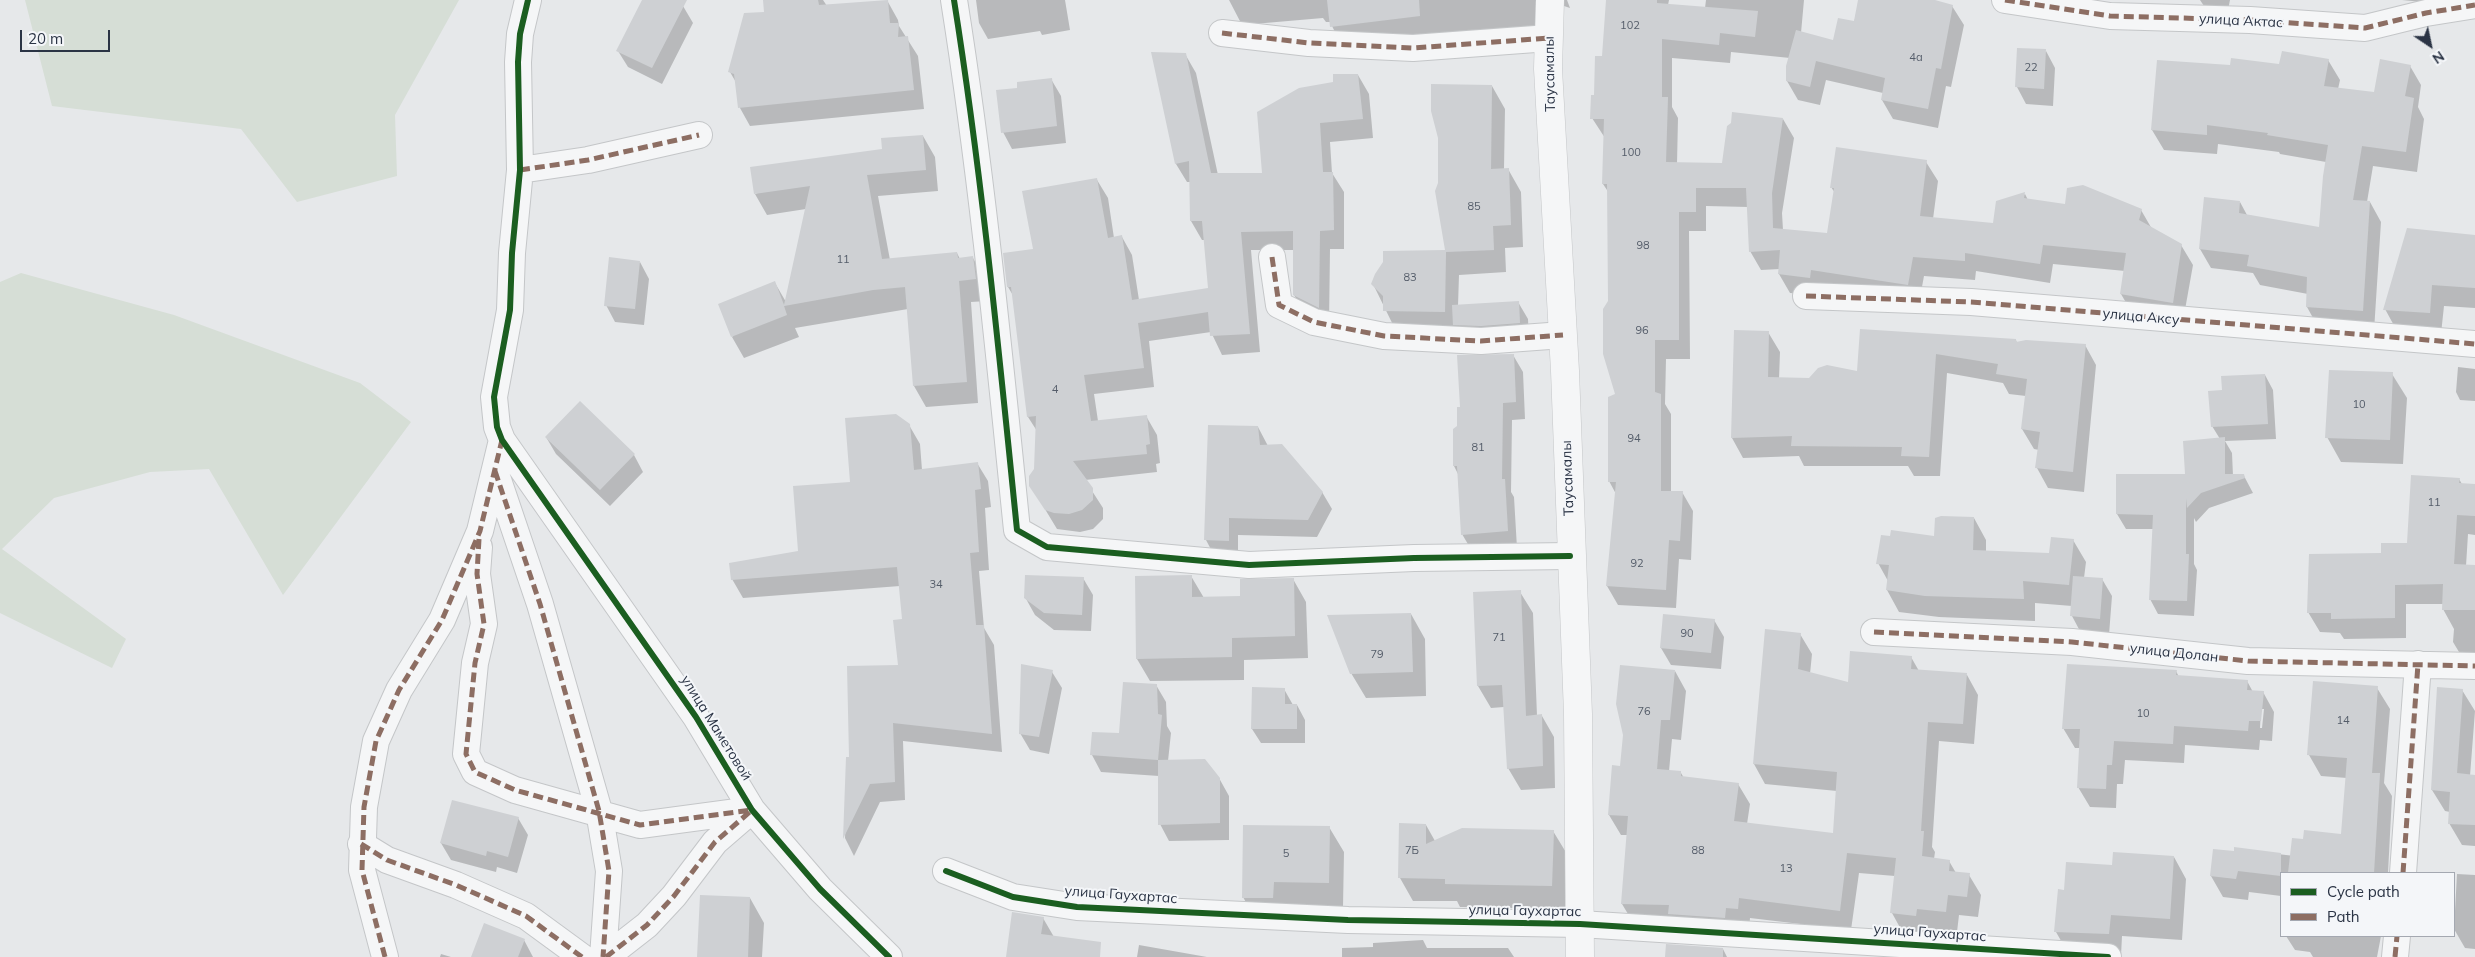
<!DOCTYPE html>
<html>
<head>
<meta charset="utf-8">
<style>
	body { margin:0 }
	#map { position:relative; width:2475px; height:957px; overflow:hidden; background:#e6e8ea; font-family:Mulish,sans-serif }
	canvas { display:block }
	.legend { position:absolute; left:2280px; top:872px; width:175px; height:65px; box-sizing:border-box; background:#f4f6f9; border:1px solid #a4a8b1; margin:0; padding:6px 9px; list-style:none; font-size:15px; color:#2b3445 }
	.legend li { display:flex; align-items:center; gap:10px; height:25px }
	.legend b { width:25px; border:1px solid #a4a8b1 }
	.north { position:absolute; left:2405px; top:20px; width:50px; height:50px; -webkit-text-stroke:4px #f4f6f9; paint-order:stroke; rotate:146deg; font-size:14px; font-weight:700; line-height:20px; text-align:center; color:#2b3445 }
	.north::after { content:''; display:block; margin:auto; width:18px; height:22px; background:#2b3445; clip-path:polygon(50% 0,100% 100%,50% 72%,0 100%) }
	.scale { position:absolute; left:20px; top:30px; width:90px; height:22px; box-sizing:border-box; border:2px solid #2b3445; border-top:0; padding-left:6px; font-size:15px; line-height:18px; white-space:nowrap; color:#2b3445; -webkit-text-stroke:4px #f4f6f9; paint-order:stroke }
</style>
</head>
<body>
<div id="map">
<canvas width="2475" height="957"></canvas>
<ul class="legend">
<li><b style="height:6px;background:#1b5e20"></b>Cycle path</li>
<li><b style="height:6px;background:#8d6e63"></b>Path</li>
</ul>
<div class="north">N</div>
<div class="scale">20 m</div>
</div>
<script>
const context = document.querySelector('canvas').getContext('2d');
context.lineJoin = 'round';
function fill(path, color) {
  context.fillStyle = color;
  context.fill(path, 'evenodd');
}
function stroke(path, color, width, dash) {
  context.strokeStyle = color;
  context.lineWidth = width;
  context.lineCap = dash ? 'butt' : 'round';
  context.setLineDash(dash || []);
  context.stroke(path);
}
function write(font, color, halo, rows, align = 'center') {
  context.font = font + ' Mulish,sans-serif';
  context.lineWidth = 4;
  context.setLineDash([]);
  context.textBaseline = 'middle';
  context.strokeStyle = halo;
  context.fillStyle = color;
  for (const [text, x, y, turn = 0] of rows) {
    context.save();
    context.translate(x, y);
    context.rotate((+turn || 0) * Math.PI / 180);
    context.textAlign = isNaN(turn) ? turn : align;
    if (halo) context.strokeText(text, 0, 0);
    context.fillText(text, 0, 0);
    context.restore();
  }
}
fill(new Path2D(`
	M25 0H459L395 115 397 176 297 202 241 129 52 106Z
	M21 273 174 315 360 383 411 422 283 595 209 469 150 472 54 498 2 549 126 639 112 668 0 613V282Z`), '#d6ded6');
fill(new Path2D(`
	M643 0H671L683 6 693 23 662 84 628 67 618 51Z
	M764 0H823L827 6 888 2 898 20 899 26 918 56 924 109 750 126 740 108 737 84 730 72 766 13Z
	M976 0H1065L1070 30 1042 35 1040 31 988 39 979 23Z
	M1229 0H1567L1570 8 1564 6 1555 8 1546 25 1343 48 1330 22H1326L1323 18 1242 25Z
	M1607 0H1669L1668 5 1705 8 1706 0H1804L1801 33 1834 41 1854 23 1859 0H1930L1952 6 1964 25 1951 87 1946 86 1938 128 1893 119 1882 100 1883 93 1826 80 1820 105 1798 100 1787 81 1790 58 1731 52 1730 63 1672 58V107L1678 118 1677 164H1724L1783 119 1794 138 1782 213 1783 230 1828 235 1835 193 1831 187 1926 162 1938 181 1933 219 1994 224 2025 194 2028 200 2066 206 2141 210 2152 229 2181 245 2193 265 2183 321 2132 313 2121 294 2125 271 2053 264 2050 283 1976 271 1975 280 1924 276 1919 303 1790 293 1779 274 1780 269 1761 270 1750 251 1748 207 1706 206V231H1689L1690 359H1666L1665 404 1671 414V492H1682L1693 511 1691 560 1679 559 1676 608 1618 605 1607 586 1616 494 1609 481 1617 395 1609 301V193L1603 184 1605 138 1592 118 1603 57Z
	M2200 0H2230L2228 10 2204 6Z
	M2402 0H2432V3Z
	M2046 51 2055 68 2053 106 2026 104 2017 87Z
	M1185 54 1196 73 1218 175 1263 174 1335 83 1358 75 1369 94 1373 138 1330 142 1332 173 1344 192V249H1330L1329 325 1305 314 1294 295V250H1251L1260 352 1222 355 1211 332 1149 341 1154 387 1094 394 1098 421 1146 416 1157 435 1160 463 1156 464 1157 472 1085 480 1103 508V519L1093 529 1080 532 1057 529 1031 486 1036 470 1037 431 1028 417 1014 297 1008 287 1034 250 1097 180 1108 198 1114 238 1122 237 1132 255 1139 300 1210 289 1205 240H1202L1191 221V182H1187L1176 164Z
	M2328 60 2340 80 2338 89 2375 94 2410 66 2421 85 2418 107 2424 119 2417 172 2373 166 2367 202H2370L2381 222 2374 331 2318 327 2307 307 2308 294 2260 285 2253 273 2211 268 2200 249 2240 202 2247 215 2320 229 2326 162 2280 154 2279 152 2218 144 2217 154 2164 150 2152 130 2231 67 2280 65Z
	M1051 79 1061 96 1066 143 1012 149 1003 132 1019 89Z
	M1492 86 1505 109 1504 169H1508L1521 192 1523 247 1505 248 1506 272 1459 275 1458 306 1518 302 1528 319 1529 340 1397 333 1373 284 1446 251Z
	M923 136 935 157 938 191 878 196 890 260 957 253 960 259 973 258 985 279 987 301 971 302 978 403 926 407 914 386 908 309 795 328 799 337 744 358 732 337 775 283 786 302 806 209 767 215 755 194Z
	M2475 236V308L2444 306 2441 334 2397 331 2385 309Z
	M640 262 649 279 644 325 615 322 606 305Z
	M1861 330 2016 340 2017 343 2085 345 2096 365 2084 492 2048 488 2037 468 2039 450 2034 449 2022 429 2026 396 2009 394 2003 383 1947 373 1940 476H1914L1908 466H1804L1799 456 1743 458 1732 438 1768 332 1780 352 1779 379H1809L1859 373Z
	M1513 355 1523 372 1525 419 1512 420 1511 492 1514 497 1517 548 1472 551 1462 534 1458 474 1454 466V430L1458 427 1461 408Z
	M2458 367 2475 369V401L2460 400 2456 392Z
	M2392 374 2407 398 2403 464 2341 462 2327 437Z
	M2265 375 2273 390 2276 439 2225 441 2232 453 2233 476H2244L2253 493 2209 508 2196 522 2194 518V564L2197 570 2194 616 2158 614 2150 599 2154 529H2126L2117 514V475H2186L2220 439 2212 426 2223 391Z
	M909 425 920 444 922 470 977 463 988 481 991 507 985 508 989 570 979 571 984 628 994 645 1002 752 903 741 905 800 880 802 854 856 845 838 848 758H851L900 666 903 620 900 586 743 598 732 579 799 552 851 483Z
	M1258 427 1268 446 1322 492 1332 509 1317 537 1238 535V557H1215L1206 540Z
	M546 437 634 455 643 472 610 506 556 454Z
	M2459 479 2462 484 2475 485V535L2468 534 2466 566 2475 567V663L2465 662 2453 642 2454 629 2443 609V604H2406V638L2344 639 2340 633 2320 632 2308 612 2382 555 2408 544Z
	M1974 518 1986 540V552L2050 554 2073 540 2086 562 2084 578 2102 579 2112 596 2109 635 2081 633 2072 616V606L2035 603V621L1939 617 1899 612 1887 590 1888 581 1878 563Z
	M1191 576 1204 598 1241 597 1293 579 1306 602 1308 658 1244 660V680L1150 681 1137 659Z
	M1083 578 1093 595 1091 631 1054 630 1035 615 1025 597Z
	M1520 592 1533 613 1537 716H1542L1554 737 1555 788 1521 790 1508 768 1504 707 1491 708 1478 686 1475 593Z
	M1411 614 1425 639 1426 696 1366 698 1351 673Z
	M1714 620 1724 637 1721 669 1671 665 1661 648Z
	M1800 634 1812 654 1810 674 1849 684 1911 657 1919 671 1967 675 1978 695 1974 744 1939 741 1932 847 1935 852 1934 859 1949 861 1956 873 1969 875 1981 895 1978 917 1959 915 1957 932 1928 928 1927 935 1903 933 1892 913 1895 876 1859 873 1851 930 1750 918 1749 929 1634 924 1622 904 1628 835H1621L1609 815 1621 767 1675 671 1686 691 1681 740 1672 739 1669 771 1681 773 1684 778 1738 784 1750 804 1747 824 1835 835 1837 791 1765 784 1754 764Z
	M2176 671 2179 677 2247 681 2253 692H2263L2274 712 2272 741 2260 740 2259 750 2185 745 2184 763 2125 760 2123 784H2117L2116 808 2090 807 2078 787 2080 748H2075L2063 728ZM2261 709H2264L2262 728H2260Z
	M1052 672 1062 688 1049 754 1030 750 1020 733Z
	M1156 685 1166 702 1167 726 1171 733 1168 761 1219 778 1229 796V840L1169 841 1160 824 1159 776 1101 772 1092 755 1120 734Z
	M2377 688 2390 709 2384 783 2392 796 2388 873H2281V896L2249 892 2248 900 2223 897 2211 876 2235 852V849L2303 857 2342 835 2347 778 2321 776 2309 755Z
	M1284 689 1293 705H1297L1305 720V743H1261L1252 729Z
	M2462 690 2475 711 2470 776 2475 777V846L2462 845 2449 823 2450 812 2445 811 2432 790Z
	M518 818 528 835 517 873 497 867 496 872 451 860 441 843Z
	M1426 825 1435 841 1553 831 1567 854 1565 909 1460 907 1457 901H1413L1400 878Z
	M1329 827 1344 852 1343 907 1257 922 1243 897Z
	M2174 857 2186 879 2182 940 2122 936 2121 956 2068 953 2056 932 2065 891 2113 866Z
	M2457 874 2475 875V949L2465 948 2454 929Z
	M750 898 764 923 762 957H698Z
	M1043 918 1054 937 1099 957H1007Z
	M2286 936H2381L2377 957H2313L2310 952 2295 950Z
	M524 940 533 957H473Z
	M1423 940 1427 948H1508L1514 957H1342V948L1373 947V943Z
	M1139 945 1207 957H1137Z
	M1723 949 1727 957H1666Z
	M441 954 451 957H440Z`), '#0003');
fill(new Path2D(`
	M642 0H687L652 68 616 51Z
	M763 0H818L819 5 888 0 890 23H899L898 37 908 36 914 90 738 108 734 74 728 72 744 13 764 12Z
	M1327 0H1419L1420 16 1330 27Z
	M1606 0H1657V3L1758 11 1755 37 1720 33 1719 45 1662 39V97H1668L1666 162 1722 163 1727 126 1731 123 1732 112 1783 118 1772 193 1773 228 1827 233 1834 188H1830L1836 147 1927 160 1920 216 1993 223 1996 201 2025 192 2024 198 2065 204 2067 188 2083 185 2142 209 2139 220 2182 244 2173 303 2120 294 2126 253 2043 245 2040 264 1965 253V261L1913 257 1908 285 1811 270 1810 278 1778 274 1780 250 1749 252 1746 188H1696V212H1679V340H1655V392L1661 394V491H1683L1680 541 1669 540 1666 590 1606 586 1616 482H1608V397L1615 394 1603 354V309L1608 301 1607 184H1602L1604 119H1590L1591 95H1594L1595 56H1602Z
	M1858 0H1935L1953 5 1941 69 1936 68 1928 109 1881 100 1885 78 1816 61 1810 87 1786 81V66L1796 30 1833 40 1838 18 1854 21Z
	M2017 48 2046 49 2044 89 2015 87Z
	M2282 51 2329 59 2324 86 2374 92 2380 59 2411 65 2405 96 2414 98 2406 152 2362 146 2353 200 2370 201 2363 311 2306 307 2307 277 2247 266 2249 255 2199 249 2204 197 2240 201 2239 213 2319 227 2323 176 2328 145 2267 135 2268 133 2207 125V135L2151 130 2157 60 2230 65 2231 58 2279 64Z
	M1151 52 1186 53 1211 173H1262L1257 112 1299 88 1333 82V74H1358L1363 119 1320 123 1323 172H1333L1334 230 1320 231 1319 308 1293 295V231L1241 232 1250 334 1210 336 1208 312 1138 323 1144 368 1084 375 1091 421 1147 415 1150 444 1146 445 1147 454 1073 461 1093 488V500L1082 510 1069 514 1054 513 1045 510 1029 486V476L1034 469 1036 416 1027 417 1011 287H1007L1003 253 1033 249 1022 191 1097 178 1108 238 1122 235 1132 300 1208 288 1202 221H1190L1189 161 1175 164Z
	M1052 78 1057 126 1001 133 996 90 1017 88V82Z
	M1431 84 1492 85 1491 169 1509 168 1511 225 1493 226 1494 250 1446 252 1445 312 1383 311V296L1371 284 1375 274 1383 262V251L1445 250 1435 191 1438 183V138L1431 111Z
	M923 135 926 170 867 175 882 259 957 252 958 258 973 256 976 279 959 281 967 382 913 386 905 287 873 290 784 306 787 315 731 337 718 304 775 281 784 305 810 186 754 194 750 167 882 149 881 138Z
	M2407 228 2475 235V288L2432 285 2430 313 2383 310Z
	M609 257 640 261 635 309 604 306Z
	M1519 301 1520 323 1481 326 1453 325 1452 305Z
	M1860 329 2016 339V342L2026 340 2086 344 2073 472 2035 468 2040 432 2021 429 2027 379 1996 374 1998 364 1936 354 1929 457 1901 456 1902 447 1791 446 1792 436 1731 438 1734 330 1769 331 1768 377 1809 378 1818 368 1827 365 1857 371Z
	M1514 354 1516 402 1503 403 1502 479H1505L1508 531 1461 535 1457 466H1453V429L1457 426V407H1460L1457 355Z
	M2329 370 2393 372 2390 440 2325 438Z
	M2265 374 2268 424 2211 427 2208 391 2222 390 2221 376Z
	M580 401 635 454 600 490 545 437Z
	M896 414 910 424 914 470 978 462 981 489 975 490 979 552 970 553 976 625H984L992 734 893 723 895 782 870 784 843 839 846 757H849L847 666 898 665 893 620 902 619 897 567 731 580 729 563 798 551 793 486 850 482 845 418Z
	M1208 425 1258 426 1260 445 1282 444 1323 492 1308 520 1229 518V541L1204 540Z
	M2225 437V474H2244L2245 478 2201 493 2187 508 2186 498V554H2189L2187 601 2149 600 2153 515 2116 514V474H2185L2183 441Z
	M2411 475 2460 478 2459 483 2475 484V516L2457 515 2454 564 2475 565V610H2442L2443 584 2395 585V618L2331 619V613H2307L2309 554 2381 553V543H2407Z
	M1941 516 1974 517 1973 550 2049 553 2051 537 2074 539 2069 585 2023 581 2024 599 1925 596 1886 590 1889 565 1876 564 1881 535 1890 536 1891 530 1934 536 1935 518Z
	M1025 575 1084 577 1082 615 1044 613 1024 598Z
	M1192 575V597L1240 596V579L1294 578 1295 636 1232 638V657L1136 659 1135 576Z
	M2073 576 2103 578 2100 619 2070 616Z
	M1521 590 1526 716 1542 714 1543 766 1507 769 1502 685 1477 686 1473 592Z
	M1411 613 1413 672 1350 674 1327 615Z
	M1663 614 1715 619 1711 653 1660 648Z
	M1765 629 1801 633 1798 669 1848 682 1850 651 1912 656 1911 669 1967 673 1963 724 1928 722 1921 831H1924L1922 856 1950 860 1949 871 1970 873 1967 897 1948 895 1946 912 1917 909 1916 916 1890 913 1896 858 1847 853 1840 911 1739 898 1738 909 1726 908 1725 918 1668 914 1669 905 1621 904 1628 816 1608 815 1612 765 1620 766 1623 735 1616 704 1620 665 1675 670 1670 720H1661L1657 769 1681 771V776L1739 783 1734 821 1833 833 1837 772 1753 764Z
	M1021 664 1053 670 1039 737 1019 734Z
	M2067 664 2177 670 2176 675 2248 680 2247 690 2264 691 2261 721H2249L2248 731 2174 726 2173 744 2114 741 2112 765H2107L2106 789 2077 788 2080 729H2062Z
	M2313 681 2378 686 2372 773H2380L2374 873H2288L2292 838 2303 839 2304 830 2341 834 2347 758 2307 755Z
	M1123 682 1157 684 1158 714 1162 715 1158 760 1090 755 1092 732 1119 733Z
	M1252 687 1285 688V704H1297V729H1251Z
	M2437 687 2463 689 2457 773 2475 775V825L2448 824 2450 792 2431 790Z
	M1205 759 1220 778V823L1158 825V760Z
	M452 800 519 817 508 857 487 851 486 856 440 843Z
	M1399 823 1426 824V844L1462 828 1554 830 1552 886 1445 884V879L1398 878Z
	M1243 825 1330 826 1329 883 1274 882 1273 898H1242Z
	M2234 847 2281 853V876L2238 871 2236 879 2210 876 2213 849 2234 851Z
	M2113 852 2174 856 2170 919 2111 915 2109 934 2054 932 2058 889 2064 890 2066 862 2112 865Z
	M700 895 750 897 748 957H697Z
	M1012 912 1044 917 1041 934 1101 942 1100 957H1006Z
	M484 923 525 939 518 957H471Z
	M1666 944 1723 948V957H1665Z`), '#ced0d3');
const minor = new Path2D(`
	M528 0 520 34 518 62 520 170 512 253 510 310 494 397 497 427 502 440 696 717 752 810 820 889 889 957
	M954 0C982 176 999 353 1017 530L1047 547 1249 565 1414 558 1570 556
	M2005 0 2110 16 2250 20 2365 28 2426 13 2475 5
	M1222 33 1309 43 1413 48 1549 38
	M520 170 588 160 699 135
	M1272 257 1279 305 1314 322 1384 336 1481 341 1563 335
	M1806 296 1971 302 2475 344
	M495 471 540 604 599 811 609 871 603 957
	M479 547 477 574 484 624 475 663 466 754 475 772 515 790 640 825 752 810
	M1874 632 2072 642 2248 661 2475 666
	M361 844 387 860 456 885 526 916 582 957
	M946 871 1013 897 1077 907 1348 920 1580 924 2108 957
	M2403 873 2418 664
	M385 957 362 870 364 807 376 741 399 690 442 620 480 531 502 440
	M606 957 647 925 674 896 715 842 752 810
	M2395 957 2397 936`);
const tertiary = new Path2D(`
	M1550 0 1548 69 1565 371 1578 714 1580 957`);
stroke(minor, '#c4c6c8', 28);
stroke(tertiary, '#c4c6c8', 29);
stroke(minor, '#f5f6f7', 26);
stroke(tertiary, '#f5f6f7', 28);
stroke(new Path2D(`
	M2005 0 2110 16 2250 20 2365 28 2426 13 2475 5
	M1222 33 1309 43 1413 48 1549 38
	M520 170 588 160 699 135
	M1272 257 1279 305 1314 322 1384 336 1481 341 1563 335
	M1806 296 1971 302 2475 344
	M495 471 540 604 599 811 609 871 603 957
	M479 539 477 574 484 624 475 663 466 754 475 772 515 790 640 825 752 810
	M1874 632 2072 642 2248 661 2475 666
	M361 844 387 860 456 885 526 916 582 957
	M2403 873 2418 664
	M385 957 362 870 364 807 376 741 399 690 442 620 480 531 502 440
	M606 957 647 925 674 896 715 842 752 810
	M2395 957 2397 936`), '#8d6e63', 5, [10, 5]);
stroke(new Path2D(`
	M528 0 520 34 518 62 520 170 512 253 510 310 494 397 497 427 502 440 696 717 752 810 820 889 889 957
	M954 0C982 176 999 353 1017 530L1047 547 1249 565 1414 558 1570 556
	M946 871 1013 897 1077 907 1348 920 1580 924 2108 957`), '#1b5e20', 6);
write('11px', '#545c69', null, [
	["102",1630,26],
	["4а",1916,58],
	["22",2031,68],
	["100",1631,153],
	["85",1474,207],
	["98",1643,246],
	["11",843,260],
	["83",1410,278],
	["96",1642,331],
	["4",1055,390],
	["10",2359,405],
	["94",1634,439],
	["81",1478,448],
	["11",2434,503],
	["92",1637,564],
	["34",936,585],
	["90",1687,634],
	["71",1499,638],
	["79",1377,655],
	["76",1644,712],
	["10",2143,714],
	["14",2343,721],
	["7Б",1412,851],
	["88",1698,851],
	["5",1286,854],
	["13",1786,869]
]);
write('14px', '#2b3445', '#f4f6f9', [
	["улица Актас",2241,21,3],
	["Таусамалы",1550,74,-91],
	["улица Аксу",2141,317,5],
	["Таусамалы",1568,478,-92],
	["улица Долан",2174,653,6],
	["улица Маметовой",716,728,58],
	["улица Гаухартас",1121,895,4],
	["улица Гаухартас",1525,911,1],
	["улица Гаухартас",1930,933,4]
]);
</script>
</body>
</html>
